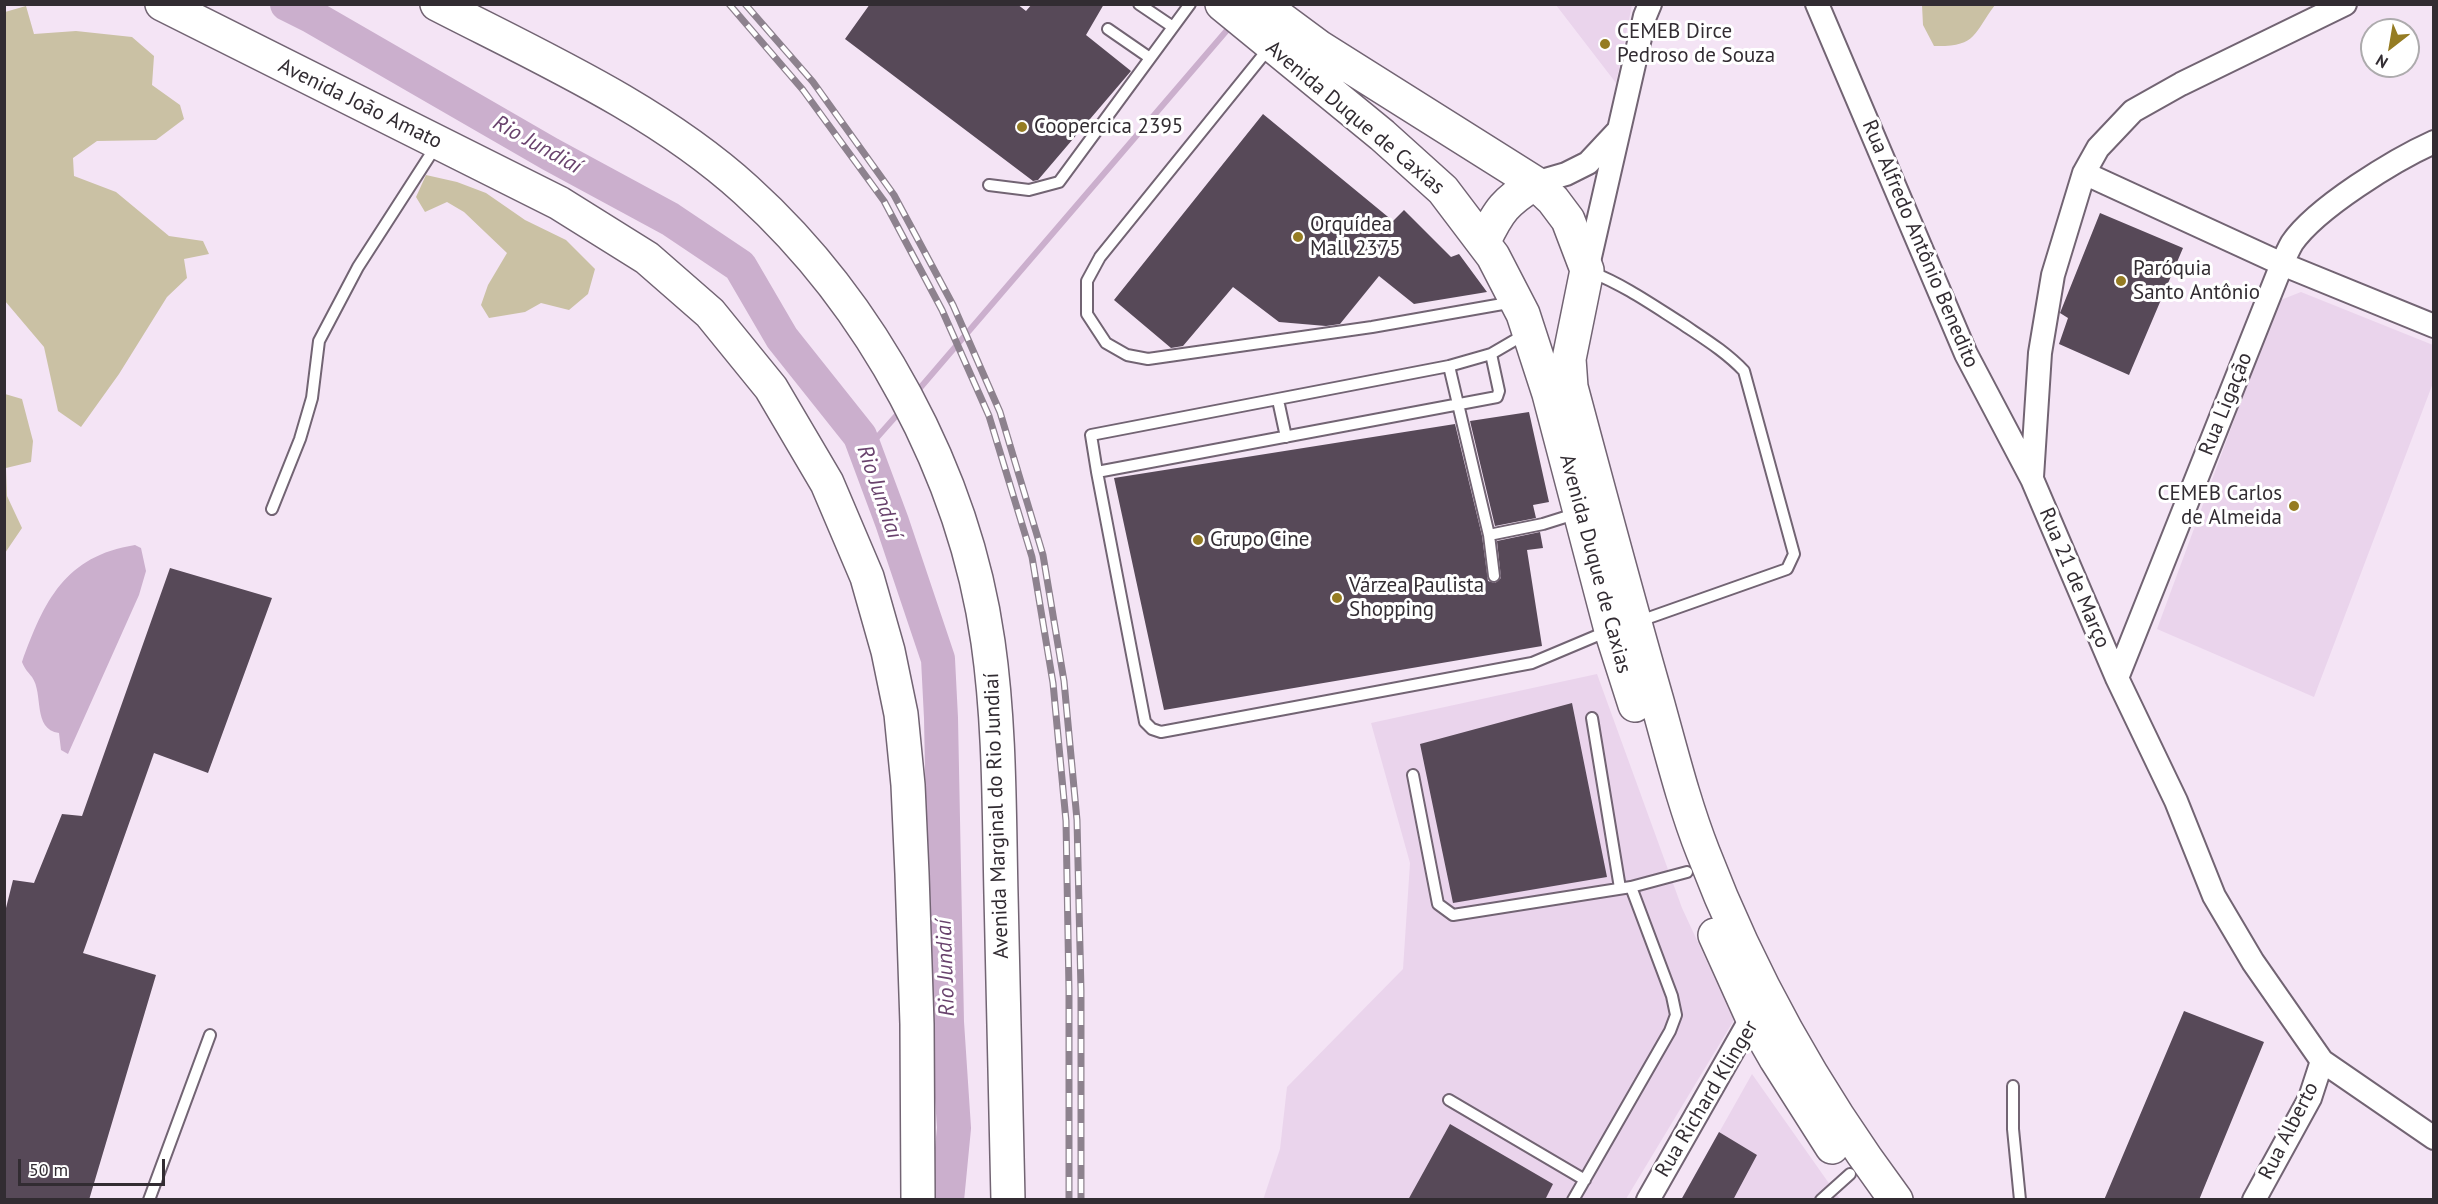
<!DOCTYPE html>
<html>
<head>
<meta charset="utf-8">
<style>
	body { margin:0 }
	#map { position:relative; width:2438px; height:1204px; overflow:hidden; background:#f4e4f5; font-family:"PT Sans",sans-serif }
	canvas { display:block }
	.frame { position:absolute; inset:0; border:6px solid #322c32; pointer-events:none }
	.north { position:absolute; left:2360px; top:18px; width:60px; height:60px; box-sizing:border-box; background:#fff; border:2px solid #adabad; border-radius:50%; rotate:211deg; font-size:16px; font-weight:700; line-height:24px; text-align:center; color:#322c32 }
	.north::after { content:''; display:block; margin:auto; width:21px; height:27px; background:#957c23; clip-path:polygon(50% 0,100% 100%,50% 72%,0 100%) }
	.scale { position:absolute; left:18px; top:1159px; width:147px; height:27px; box-sizing:border-box; border:3px solid #322c32; border-top:0; padding-left:8px; font-size:18px; line-height:21px; white-space:nowrap; color:#322c32; -webkit-text-stroke:4px #fff; paint-order:stroke }
</style>
</head>
<body>
<div id="map">
<canvas width="2438" height="1204"></canvas>
<div class="frame"></div>
<div class="north">N</div>
<div class="scale">50 m</div>
</div>
<script>
const context = document.querySelector('canvas').getContext('2d');
context.lineJoin = 'round';
function fill(path, color) {
  context.fillStyle = color;
  context.fill(path, 'evenodd');
}
function stroke(path, color, width, dash) {
  context.strokeStyle = color;
  context.lineWidth = width;
  context.lineCap = dash ? 'butt' : 'round';
  context.setLineDash(dash || []);
  context.stroke(path);
}
function write(font, color, halo, rows, align = 'center') {
  context.font = font + ' "PT Sans",sans-serif';
  context.lineWidth = 6;
  context.setLineDash([]);
  context.textBaseline = 'middle';
  context.strokeStyle = halo;
  context.fillStyle = color;
  for (const [text, x, y, turn = 0] of rows) {
    context.save();
    context.translate(x, y);
    context.rotate((+turn || 0) * Math.PI / 180);
    context.textAlign = isNaN(turn) ? turn : align;
    if (halo) context.strokeText(text, 0, 0);
    context.fillText(text, 0, 0);
    context.restore();
  }
}
fill(new Path2D(`
	M1556 5H1632L1616 83Z
	M2301 292 2433 345V383L2314 697 2157 629 2278 301Z
	M1597 674 1682 908 1734 1020 1626 1199 1263 1200 1280 1149 1287 1087 1403 969 1410 863 1371 723Z
	M1752 1074 1840 1199 1681 1200Z`), '#ead4ec');
fill(new Path2D(`
	M1922 5V4L1995 5C1973 34 1977 47 1934 46L1923 25Z
	M26 6 34 34 76 31 132 37 154 56 152 85 180 105 184 119 156 140 97 141 73 158 74 176 116 192 169 236 203 241 209 254 184 259 187 278 167 297 119 374 81 427 58 411 44 347 5 301V12Z
	M426 175 457 182 486 193 525 220 566 240 595 269 588 294 569 310 541 303 525 312 489 318 481 305 488 285 507 253 464 212 447 202 425 212 416 197Z
	M5 394 22 399 33 441 31 462 6 468 7 496 22 528 5 553Z`), '#cac1a4');
fill(new Path2D(`
	M135 545 141 548 146 571 139 595 68 754 61 750 59 733C32 729 44 694 32 677 27 671 25 669 22 662 44 601 65 556 135 545Z`), '#cbafcd');
stroke(new Path2D(`
	M920 388 1228 29
	M865 451 896 416`), '#cbafcd', 6);
stroke(new Path2D(`
	M287 4 311 16 550 154 670 219 740 266 782 338 860 436 892 522 938 659 941 718 947 1022 954 1128 947 1200`), '#cbafcd', 34);
fill(new Path2D(`
	M870 4H1017L1026 11 1032 4H1104L1086 35 1131 71 1038 180 1033 181 845 39Z
	M1263 114 1393 221 1404 210 1451 257 1459 254 1487 292 1414 304 1379 276 1340 324 1326 326 1279 322 1233 287 1183 346 1171 348 1114 300Z
	M2100 213 2183 248 2129 375 2059 344 2068 318 2060 313Z
	M1529 412 1549 502 1533 505 1536 518 1495 526 1470 421Z
	M1455 424 1482 536 1488 581 1495 583 1501 578 1497 541 1540 532 1543 548 1527 550 1542 646 1164 710 1114 478Z
	M170 568 272 598 208 773 154 753 83 953 156 975 89 1200H4V916L13 880 34 883 62 814 82 816Z
	M1572 703 1607 877 1453 903 1420 744Z
	M2184 1011 2264 1042 2199 1200H2104Z
	M1450 1124 1553 1184 1545 1200H1408Z
	M1719 1132 1757 1155 1733 1200H1681Z`), '#574958');
const service = new Path2D(`
	M1139 4 1173 27
	M1108 29 1150 58
	M1269 48 1100 257 1087 281V314L1106 343 1127 355 1148 359 1372 327 1514 302
	M989 185 1029 190 1059 182 1190 4
	M1591 272C1624 285 1651 304 1681 323 1703 338 1725 351 1744 371L1794 554 1787 569 1637 622
	M1491 354 1527 333
	M1449 366 1489 535 1494 576
	M1278 400 1286 437
	M1097 472 1497 397 1499 391 1491 354 1449 366 1091 435 1097 472 1145 722 1152 729 1161 732 1532 663 1608 631
	M272 509 300 439 312 398 319 341 358 267 436 146
	M1489 535 1543 524 1578 513
	M1592 718 1620 888
	M1413 775 1438 904 1453 915 1631 887
	M2013 1086V1129L2020 1200
	M1449 1100 1585 1180
	M149 1200 210 1035
	M1573 1200 1670 1031 1676 1015 1672 996 1631 887 1687 872
	M1821 1200 1850 1174`);
const minor = new Path2D(`
	M1817 4 1966 354 2032 479 2117 678 2176 801 2214 896 2253 962 2322 1061 2434 1138
	M2084 173 2282 264 2434 326
	M1535 183 1566 174 1588 163 1617 132
	M1587 270 1645 16 1650 4
	M2032 477 2040 353 2053 275 2084 173 2098 148 2133 111 2181 84 2345 4
	M2117 678 2282 264C2285 257 2288 250 2292 243 2316 208 2394 160 2434 142
	M1648 1200 1752 1017 1761 1013
	M2254 1200 2310 1098 2322 1061`);
const primary = new Path2D(`
	M162 4 559 203 647 258 710 313 771 388 827 483 867 577 888 651 901 714 908 785 912 874 917 1024 918 1200
	M437 4C542 58 658 110 746 190 872 304 964 473 988 642 1000 726 999 811 1001 895 1003 997 1006 1098 1008 1200
	M1222 4 1382 135 1443 190 1493 256 1523 314 1549 394 1611 630 1635 705
	M1261 4 1319 47 1535 183 1553 200 1568 220 1587 270 1569 359 1571 387C1599 492 1627 597 1657 701 1671 751 1684 804 1703 852 1750 975 1817 1094 1896 1200
	M1484 241C1499 210 1505 202 1535 183
	M1715 935 1752 1017 1776 1059 1832 1147`);
stroke(service, '#726473', 14);
stroke(minor, '#726473', 26);
stroke(primary, '#726473', 36);
stroke(service, '#fff', 10);
stroke(minor, '#fff', 22);
stroke(primary, '#fff', 33);
const rail = new Path2D(`
	M729 4 803 90 884 201 942 310 989 416 1032 557 1053 683 1066 821 1069 991V1200
	M745 4 813 82 894 195 953 305 1000 412 1043 555 1064 681 1077 820 1081 991V1200`);
stroke(rail, '#8d828e', 7);
stroke(rail, '#fff', 4.5, [14]);
for (const [x, y, r, color] of [
	[1605,44,6,"#957c23"],
	[1022,127,6,"#957c23"],
	[1298,237,6,"#957c23"],
	[2121,281,6,"#957c23"],
	[2294,506,6,"#957c23"],
	[1198,540,6,"#957c23"],
	[1337,598,6,"#957c23"]
]) {
  const dot = new Path2D();
  dot.arc(x, y, r, 0, 2 * Math.PI);
  context.fillStyle = color;
  context.fill(dot);
  stroke(dot, '#fff', 2);
}
write('21px', '#322c32', '#fff', [
	["CEMEB Dirce",1617,32],
	["Pedroso de Souza",1617,56],
	["Coopercica 2395",1034,127],
	["Orquídea",1310,225],
	["Mall 2375",1310,249],
	["Paróquia",2133,269],
	["Santo Antônio",2133,293],
	["CEMEB Carlos",2282,494,"right"],
	["de Almeida",2282,518,"right"],
	["Grupo Cine",1210,540],
	["Várzea Paulista",1349,586],
	["Shopping",1349,610]
], 'left');
write('21px', '#322c32', '#fff', [
	["Avenida João Amato",360,104,26],
	["Avenida Duque de Caxias",1355,118,40],
	["Rua Alfredo Antônio Benedito",1920,244,67],
	["Rua Ligação",2226,404,-68],
	["Avenida Duque de Caxias",1595,564,75],
	["Rua 21 de Março",2074,578,67],
	["Avenida Marginal do Rio Jundiaí",997,816,-92],
	["Rua Richard Klinger",1707,1099,-59],
	["Rua Alberto",2289,1131,-63]
]);
write('italic 22px', '#69436d', '#fff', [
	["Rio Jundiaí",537,145,29],
	["Rio Jundiaí",879,492,71],
	["Rio Jundiaí",946,968,-92]
]);
</script>
</body>
</html>
